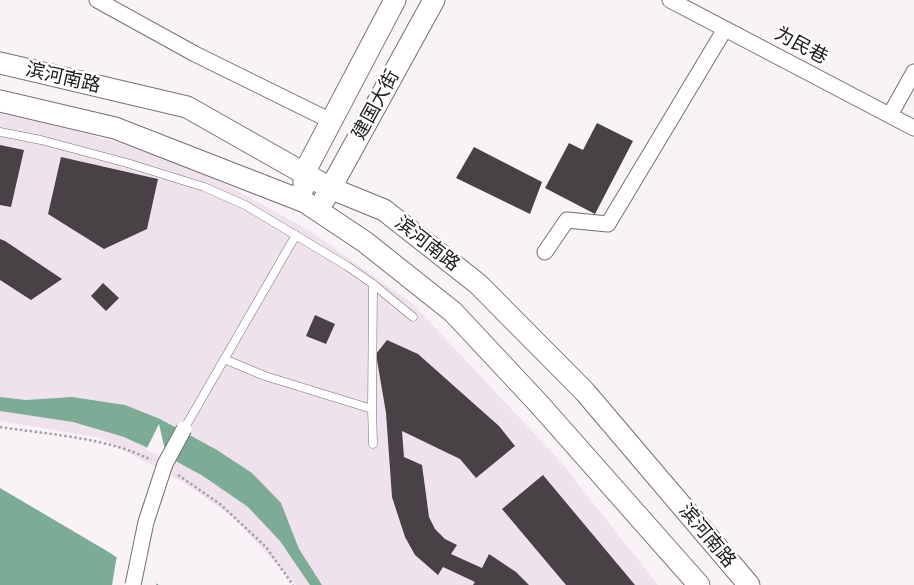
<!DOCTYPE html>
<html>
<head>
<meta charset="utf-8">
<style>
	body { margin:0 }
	canvas { display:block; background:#f9f2f7 }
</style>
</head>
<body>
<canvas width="914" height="585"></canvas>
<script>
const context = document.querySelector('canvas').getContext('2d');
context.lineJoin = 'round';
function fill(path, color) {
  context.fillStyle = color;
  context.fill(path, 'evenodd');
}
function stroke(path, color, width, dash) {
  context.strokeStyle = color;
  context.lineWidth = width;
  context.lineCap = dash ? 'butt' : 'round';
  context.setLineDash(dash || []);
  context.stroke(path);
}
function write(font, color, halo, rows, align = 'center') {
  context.font = font + ' Figtree,"Noto Sans SC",sans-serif';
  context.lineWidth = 5;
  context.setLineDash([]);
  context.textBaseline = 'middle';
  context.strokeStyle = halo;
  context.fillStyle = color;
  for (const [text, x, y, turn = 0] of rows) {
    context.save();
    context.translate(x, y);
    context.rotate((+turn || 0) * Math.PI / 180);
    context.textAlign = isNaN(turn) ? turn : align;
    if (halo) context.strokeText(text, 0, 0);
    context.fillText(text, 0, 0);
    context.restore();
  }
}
fill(new Path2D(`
	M0 111 113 141 203 172 310 231 413 304 560 461 658 585H296L233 517 181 481 101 438 0 421Z`), '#f0e2ed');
fill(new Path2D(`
	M0 397 26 400 72 397 125 405 160 419 217 450 252 473 281 503 299 549 322 585H310L280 541 248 507 203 476 172 459 124 437 73 422 0 411Z
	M0 488 107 551 159 585H0Z`), '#7cac95');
fill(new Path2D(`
	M159 424 167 459 146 450Z
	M117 555 157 581 156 585H112Z`), '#f9f2f7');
fill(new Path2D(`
	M597 123 633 141 595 214 545 188 569 143 583 150Z
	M0 145 24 150 11 207 0 205Z
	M474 147 542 182 530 214 456 178Z
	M61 157 158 179 147 229 104 249 48 214Z
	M0 239 5 241 62 279 31 300 0 280Z
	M103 283 119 298 106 311 91 296Z
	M315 315 335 324 326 344 306 336Z
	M387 340 418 354 499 426 515 446 476 478 460 459 402 431 404 457 422 465 429 517 435 529 445 539 457 545 451 554 482 568 489 554 516 572 529 585H473L475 582 443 567 438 575 415 555 405 537 392 497 386 413 376 354Z
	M543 475 635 585H566L502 509Z`), '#484247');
const lane = new Path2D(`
	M0 132 41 140 127 163 204 187 245 205 347 266 373 284 413 317
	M224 359 265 376 372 409
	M184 429 296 235
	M373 444 372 409 373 284`);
const street = new Path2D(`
	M97 0 195 54 331 121
	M670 0 914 128
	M890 115 914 72
	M545 252 567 220 608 224 725 29`);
const secondary = new Path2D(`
	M0 63 187 107 330 188 384 210 478 284 585 392 749 585
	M0 101 115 128 305 202 365 242 453 312 539 404 699 585
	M304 187V173L395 0
	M324 200 434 0`);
stroke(lane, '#756f74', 9);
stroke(street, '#756f74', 17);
stroke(secondary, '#756f74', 23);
stroke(new Path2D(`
	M0 427C46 434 110 438 151 460
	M178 475 220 504 266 547 293 585`), '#a6a1a5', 2.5, [2.5, 2.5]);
stroke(lane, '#fff', 8);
stroke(street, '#fff', 15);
stroke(secondary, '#fff', 21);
const streetBridge = new Path2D(`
	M133 585 146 522 165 464 184 429`);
stroke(streetBridge, '#756f74', 17, []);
stroke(streetBridge, '#fff', 15);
write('19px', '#1b191b', '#fff', [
	["为民巷",801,46,28],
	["滨河南路",63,78,13],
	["建国大街",376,105,-61],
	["滨河南路",427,244,38],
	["滨河南路",707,536,50]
]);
</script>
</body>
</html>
